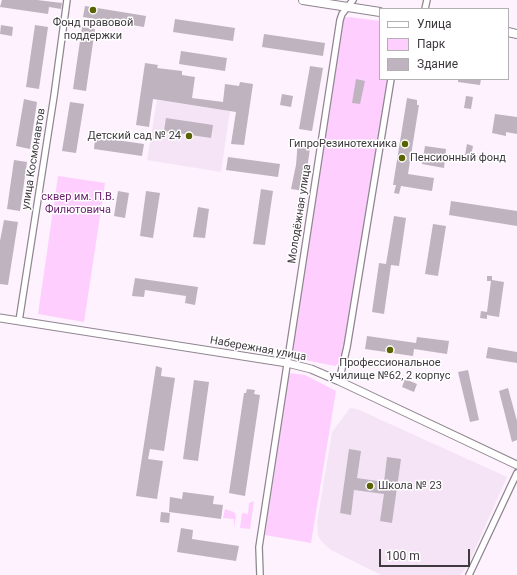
<!DOCTYPE html>
<html>
<head>
<meta charset="utf-8">
<style>
	body { margin:0 }
	#map { position:relative; width:517px; height:575px; overflow:hidden; background:#fdf2fd; font-family:Roboto,sans-serif }
	canvas { display:block }
	.legend { position:absolute; left:379px; top:8px; width:130px; height:72px; box-sizing:border-box; background:#fff; border:1px solid #b2b0b2; margin:0; padding:5px 7px; list-style:none; font-size:12px; color:#3e393e }
	.legend li { display:flex; align-items:center; gap:8px; height:20px }
	.legend b { width:20px; border:1px solid #b2b0b2 }
	.scale { position:absolute; left:379px; top:549px; width:91px; height:18px; box-sizing:border-box; border:2px solid #3e393e; border-top:0; padding-left:5px; font-size:12px; line-height:14px; white-space:nowrap; color:#3e393e; -webkit-text-stroke:3px #fff; paint-order:stroke }
</style>
</head>
<body>
<div id="map">
<canvas width="517" height="575"></canvas>
<ul class="legend">
<li><b style="height:5px;background:#fff"></b>Улица</li>
<li><b style="height:11px;background:#fecefe"></b>Парк</li>
<li><b style="height:11px;background:#beb3be"></b>Здание</li>
</ul>
<div class="scale">100 m</div>
</div>
<script>
const context = document.querySelector('canvas').getContext('2d');
context.lineJoin = 'round';
function fill(path, color) {
  context.fillStyle = color;
  context.fill(path, 'evenodd');
}
function stroke(path, color, width, dash) {
  context.strokeStyle = color;
  context.lineWidth = width;
  context.lineCap = dash ? 'butt' : 'round';
  context.setLineDash(dash || []);
  context.stroke(path);
}
function write(font, color, halo, rows, align = 'center') {
  context.font = font + ' Roboto,sans-serif';
  context.lineWidth = 3;
  context.setLineDash([]);
  context.textBaseline = 'middle';
  context.strokeStyle = halo;
  context.fillStyle = color;
  for (const [text, x, y, turn = 0] of rows) {
    context.save();
    context.translate(x, y);
    context.rotate((+turn || 0) * Math.PI / 180);
    context.textAlign = isNaN(turn) ? turn : align;
    if (halo) context.strokeText(text, 0, 0);
    context.fillText(text, 0, 0);
    context.restore();
  }
}
fill(new Path2D(`
	M157 100 230 111 221 172 147 160Z
	M350 408 357 409 507 477 467 567 460 575H381L331 550 321 541 318 535 317 522 332 432Z`), '#f5e4f5');
fill(new Path2D(`
	M349 17 380 21V79H388L342 360 335 366 295 358 291 351 342 18Z
	M58 176 105 183 84 322 38 314Z
	M289 373 305 375 336 391 311 543 265 535Z
	M254 501 250 529 240 528 242 513 248 514 249 503Z
	M225 509 234 512 236 516 234 528V519L223 518Z`), '#fecefe');
fill(new Path2D(`
	M2 0H37L62 3 61 9 49 7 48 14 0 7Z
	M85 6 146 16 144 27 83 17Z
	M175 19 235 28 233 41 173 32Z
	M1 25 13 27 12 36 0 34Z
	M35 25 48 27 39 89 26 87Z
	M82 27 95 29 86 91 73 89Z
	M264 34 325 43 323 56 262 47Z
	M181 51 227 58 225 71 179 64Z
	M145 63 158 65 157 68 182 71V75L195 77 192 98 223 102 225 84 239 86 240 82 253 84 244 145 231 144 236 112 153 99 149 127 136 125Z
	M310 66 323 68 312 131 299 129Z
	M356 79 365 81 360 104 352 103Z
	M458 79H481L480 85 458 82Z
	M282 94 293 96 291 107 280 105Z
	M466 96 473 97 471 109 464 108Z
	M407 98 417 100V105H419L408 174 434 178 432 191 401 186 399 194 394 193 396 185H393Z
	M24 99 37 102 30 149 16 146Z
	M70 102 84 104 76 153 62 151Z
	M495 114 517 117V134L506 132V136L492 133Z
	M166 118 213 125 211 138 164 131Z
	M95 137 144 144 142 156 94 149Z
	M298 140 311 141 304 191 291 189 296 165Z
	M467 144 473 146 471 156 465 155Z
	M425 146 446 149 444 168 422 164Z
	M228 157 280 164 278 177 226 170Z
	M14 160 27 162 20 211 7 209Z
	M261 189 273 191 265 245 253 244Z
	M118 191 129 193 125 218 114 216Z
	M146 191 160 193 153 238 140 236Z
	M451 201 517 211V226L449 215Z
	M198 207 209 209 205 238 193 237Z
	M394 216 406 218 399 266 391 265 384 314 372 312 379 263 386 264Z
	M4 220 18 222 8 285 0 284V241Z
	M433 224 446 226 438 276 425 274Z
	M487 276H492V280L504 282 499 317 487 315V319L480 318 481 311 487 312 491 281H487Z
	M135 278 198 287 195 305 185 303 186 296 145 290 144 297 132 296Z
	M367 336 416 343 417 337 449 341 447 354 414 349 413 356 365 349Z
	M488 347 517 352V363L486 358Z
	M156 366 162 368 161 376 175 378 164 451 150 449 148 459 163 461 157 499 136 496Z
	M468 370 479 420 470 422 458 372Z
	M405 379 417 384 414 392 402 387Z
	M194 380 209 382 198 461 183 459Z
	M508 388 517 421V440L512 442 499 391Z
	M247 389 255 390 254 394 260 395 245 496 229 493 244 393H246Z
	M349 449 361 451 357 478 384 482 387 457 401 459 392 523 380 521 384 494 354 490 351 515 340 513Z
	M183 492 214 496 213 504 223 505 221 519 169 512 170 497 182 499Z
	M161 512 170 513 169 523 160 522Z
	M181 528 193 530 192 539 239 546 236 561 177 552Z`), '#beb3be');
const minor = new Path2D(`
	M425 9 427 0
	M19 321 54 96 67 0
	M339 381 347 347 391 79
	M260 575 259 547 340 20 342 14 353 0
	M469 575 517 473`);
const tertiary = new Path2D(`
	M0 318 287 363 311 369 339 381 517 465`);
const primary = new Path2D(`
	M303 0 380 12
	M508 32 517 34`);
stroke(minor, '#8f858f', 8);
stroke(tertiary, '#8f858f', 9);
stroke(primary, '#8f858f', 10);
stroke(minor, '#fff', 5.5);
stroke(tertiary, '#fff', 7);
stroke(primary, '#fff', 8);
for (const [x, y, r, color] of [
	[93,10,4,"#596302"],
	[189,136,4,"#596302"],
	[405,144,4,"#596302"],
	[402,158,4,"#596302"],
	[390,350,4,"#596302"],
	[370,486,4,"#596302"]
]) {
  const dot = new Path2D();
  dot.arc(x, y, r, 0, 2 * Math.PI);
  context.fillStyle = color;
  context.fill(dot);
  stroke(dot, '#fff', 1.5);
}
write('11px', '#3e393e', '#fff', [
	["Фонд правовой",93,23],
	["поддержки",93,36],
	["Детский сад № 24",181,136,"right"],
	["ГипроРезинотехника",397,144,"right"],
	["Пенсионный фонд",410,158,"left"],
	["Профессиональное",390,363],
	["училище №62, 2 корпус",390,376],
	["Школа № 23",378,486,"left"]
]);
write('11px', '#3e393e', '#fff', [
	["улица Космонавтов",34,159,-81],
	["Молодёжная улица",300,214,-81],
	["Набережная улица",258,349,10]
]);
write('11px', '#6c236f', '#fff', [
	["сквер им. П.В.",78,197],
	["Филютовича",78,210]
]);
</script>
</body>
</html>
